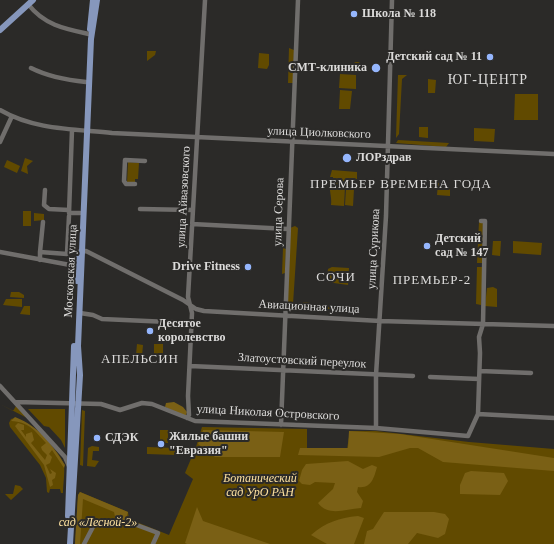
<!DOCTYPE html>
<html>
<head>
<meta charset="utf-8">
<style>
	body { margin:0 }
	canvas { display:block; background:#2b2a28 }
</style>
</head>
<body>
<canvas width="554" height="544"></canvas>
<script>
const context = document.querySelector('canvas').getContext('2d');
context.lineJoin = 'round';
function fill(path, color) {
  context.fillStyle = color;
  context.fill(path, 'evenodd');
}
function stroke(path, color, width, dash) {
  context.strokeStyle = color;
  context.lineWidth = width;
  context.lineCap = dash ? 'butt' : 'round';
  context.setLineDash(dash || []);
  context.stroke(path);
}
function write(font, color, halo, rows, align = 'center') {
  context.font = font + ' "Times New Roman",serif';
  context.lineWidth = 4;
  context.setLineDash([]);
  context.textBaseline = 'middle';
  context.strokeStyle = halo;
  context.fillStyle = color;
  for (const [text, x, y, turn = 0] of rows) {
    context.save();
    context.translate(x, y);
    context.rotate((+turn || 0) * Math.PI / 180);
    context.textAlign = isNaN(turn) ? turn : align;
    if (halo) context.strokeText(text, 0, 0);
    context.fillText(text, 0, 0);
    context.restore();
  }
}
fill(new Path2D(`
	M289 48 294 50 293 83H288Z
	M147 51H156L155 55 147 61Z
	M259 53 269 54V65L267 69 258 68Z
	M352 67a5 5 0 1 1 10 0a5 5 0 1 1-10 0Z
	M340 74 356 75V89L339 88Z
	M398 75H407L402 79 399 134 396 138Z
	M428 79 436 80 435 93H428Z
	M340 90 352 91 350 109H339Z
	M515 94H538V120H514Z
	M419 127H428V138L419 137Z
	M474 128 495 129 494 142 474 141Z
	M398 140 449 143 446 147 396 143Z
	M25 158 33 161 27 166 28 174 21 171Z
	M7 160 20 166 17 173 4 167Z
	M128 162 139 163 138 179H135V183H127Z
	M332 170 357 172V179H354V184H356V188L345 187 344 206 331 205C332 197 329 191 330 184H333V177H330Z
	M438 183H439V188H450V196L437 195Z
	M346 189H354L353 206 345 205Z
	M23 211H31V226H23Z
	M34 213 44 214V220L34 221Z
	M479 222 483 223 482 263H477Z
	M295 226 298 228 293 304 300 305V307L287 306 290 228Z
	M493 241H501L500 256 492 255Z
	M513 241 542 243 541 255 513 253Z
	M283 248 286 249 285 273 282 274Z
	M332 267 349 268 348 285 327 282 328 269Z
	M477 267H483L481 305 476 304Z
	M493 287 497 289V307L485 306 487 288Z
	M11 292H19L24 295V298L10 297Z
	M6 299H22V307L3 305Z
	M303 302 335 306V309L303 308Z
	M24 306H30V315L20 314Z
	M137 344 143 345 142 356 136 355Z
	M154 344H163V354H154Z
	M0 404 13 411 16 406 29 419Z
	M28 409H65V448L61 440 49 427 44 426Z
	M82 410 85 411 83 466 80 465Z
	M15 418C29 423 61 451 64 465 65 474 63 484 63 493H61L60 489H50L49 493 47 492 46 478 40 465 10 427 9 423 11 419Z
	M202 427 307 429V448L347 449 350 431H376L469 442 554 449V544H75L78 495 80 492 128 512 129 519 169 535 193 479 185 473 196 447Z
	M160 430H168V443H160Z
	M92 446 99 447V451H93L92 460 99 461 95 467 87 466 88 448Z
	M147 447 176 448V455L147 454Z
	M15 485 20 486 23 489 11 500 5 494H13Z`), '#614a00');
fill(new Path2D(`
	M174 402 183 407 187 412 186 415H182L165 407 166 403Z
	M15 417C40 427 51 443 65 465L64 468 52 450 49 454 52 457 50 463 46 465 50 474 52 473 50 469 56 473 55 478 52 480 53 485 50 487 44 465 15 426 18 423 24 425V430H21L26 437V434L32 432 34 440 31 443 45 460 47 455 42 450 41 447 46 443C34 430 29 422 11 421Z
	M203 430 284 432 280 457H215L198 444Z
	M349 431 400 434 554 458V471L443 462 418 448H410L379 457 298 455 300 448H348Z
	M348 461 363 469 372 465 377 467C374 478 371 489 358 487L357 492 363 501 361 508C345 509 329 517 318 503L333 489 335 483 315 482 310 485 302 484 299 481 302 470 306 464Z
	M471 471 504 473 508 481 500 495 460 494V485L465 473Z
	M80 492 128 512 125 523 116 521 114 512 83 499 80 544H75L78 495Z
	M197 507 203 521 270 544H187L185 543Z
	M384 512H434L445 514 449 519 445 534 438 538 417 533 408 544H364L367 531 373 529Z
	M358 516 364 518 354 544H327L311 535C326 522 339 518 358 516Z`), '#7a6015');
stroke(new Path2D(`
	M28 4C44 25 65 29 89 34
	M31 68C49 77 66 80 86 82
	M0 110C34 130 74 129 112 133L554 154
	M72 130 69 213H80
	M0 142 12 116
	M135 184H126L124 181 125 160 145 161
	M45 190 44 205 49 209 69 210
	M140 209 193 210
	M192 224 288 229
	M0 252 81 267
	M40 252 43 222
	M78 252 86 251 183 300 196 309 204 311 380 321 554 326
	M40 260V252L67 254 69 216
	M80 313 93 315 102 319 191 323
	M190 366 413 376
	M480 371 531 373
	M430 377 479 379
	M0 386 65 457 69 466
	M15 402 101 404 120 410 142 403 152 404 195 421 376 428 468 436 478 414 480 353 479 337 483 324 485 221H481
	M478 414 554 418
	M187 418 189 415 188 396 192 313 188 297 205 0
	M281 425 298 0
	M376 428V375L386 216 392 0
	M126 521 158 533 153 544
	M84 544 94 525`), '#706e6c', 4.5);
stroke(new Path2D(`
	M90 29 93 0
	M0 30 33 0
	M77 281 78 258
	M68 516 74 346
	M70 544 80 375 78 346 91 39 97 0`), '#8697bc', 6);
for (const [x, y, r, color] of [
	[354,14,4,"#95b6fd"],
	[490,57,4,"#95b6fd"],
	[376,68,5,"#95b6fd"],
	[347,158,5,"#95b6fd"],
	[427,246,4,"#95b6fd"],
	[248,267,4,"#95b6fd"],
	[150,331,4,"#95b6fd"],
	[97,438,4,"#95b6fd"],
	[161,444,4,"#95b6fd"]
]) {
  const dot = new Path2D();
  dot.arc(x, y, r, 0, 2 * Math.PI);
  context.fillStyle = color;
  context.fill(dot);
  stroke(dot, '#2b2a28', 1.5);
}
write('bold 12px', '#dcdbda', '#2b2a28', [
	["Школа № 118",362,14],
	["Детский сад № 11",482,57,"right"],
	["СМТ-клиника",367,68,"right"],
	["ЛОРздрав",356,158],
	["Детский",435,239],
	["сад № 147",435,253],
	["Drive Fitness",240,267,"right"],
	["Десятое",158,324],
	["королевство",158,338],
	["Жилые башни",169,437],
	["\"Евразия\"",169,451],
	["СДЭК",105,438]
], 'left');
write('12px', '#dcdbda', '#2b2a28', [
	["улица Циолковского",319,133,2],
	["улица Айвазовского",184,197,-87],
	["улица Серова",279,212,-88],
	["улица Сурикова",374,249,-87],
	["Московская улица",71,271,-87],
	["Авиационная улица",309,307,3],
	["Златоустовский переулок",302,361,3],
	["улица Николая Островского",268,413,3]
]);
write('italic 12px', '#fde19f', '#2b2a28', [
	["Ботанический",260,479],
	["сад УрО РАН",260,493],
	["сад «Лесной-2»",98,523]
]);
context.letterSpacing = '1px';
write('13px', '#dcdbda', '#2b2a28', [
	["ПРЕМЬЕР",343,185],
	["ВРЕМЕНА ГОДА",436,185],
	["СОЧИ",336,278],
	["ПРЕМЬЕР-2",432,281],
	["АПЕЛЬСИН",140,360]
]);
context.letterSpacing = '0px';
context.letterSpacing = '1px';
write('14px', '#dcdbda', '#2b2a28', [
	["ЮГ-ЦЕНТР",488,80]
]);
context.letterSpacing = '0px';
</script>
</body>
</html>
